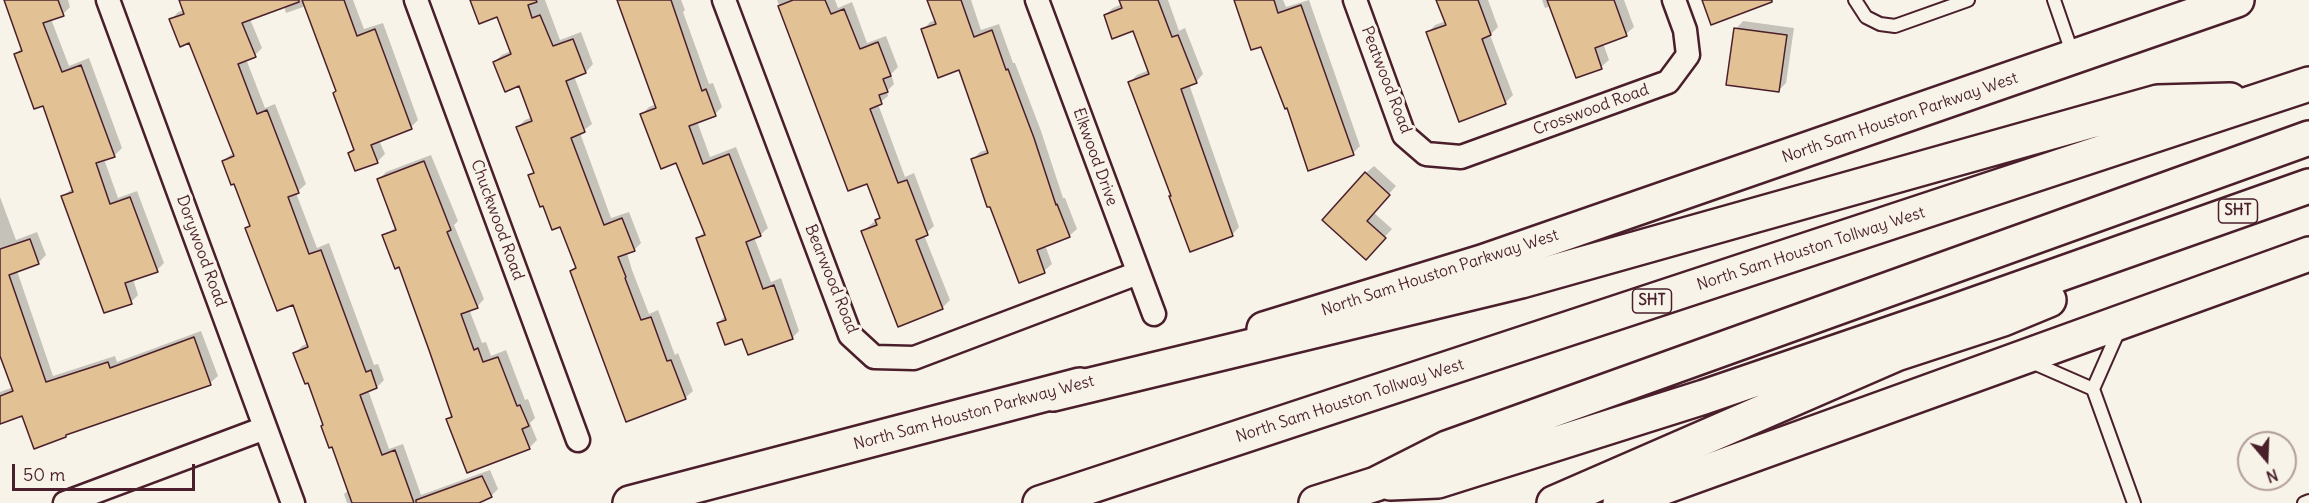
<!DOCTYPE html>
<style>
body{margin:0}
#map{position:relative;width:2309px;height:503px;overflow:hidden;background:#f7f3e8;font-family:Delius,sans-serif}
canvas{display:block}
.north{position:absolute;left:2237px;top:431px;width:60px;height:60px;box-sizing:border-box;background:#f7f3e8;border:2px solid #b29e9c;border-radius:50%;rotate:161deg;font-size:16px;font-weight:700;line-height:24px;text-align:center;color:#4a1f2b}
.north::after{content:'';display:block;margin:auto;width:21px;height:27px;background:#4a1f2b;clip-path:polygon(50% 0,100% 100%,50% 72%,0 100%)}
.scale{position:absolute;left:12px;top:464px;width:183px;height:27px;box-sizing:border-box;border:3px solid #4a1f2b;border-top:0;padding-left:8px;font-size:18px;line-height:21px;white-space:nowrap;color:#4a1f2b;-webkit-text-stroke:4px #f7f3e8;paint-order:stroke}
</style>
<div id="map">
<canvas width="2309" height="503"></canvas>
<div class="north">N</div>
<div class="scale">50 m</div>
</div>
<script>
const ctx = document.querySelector('canvas').getContext('2d');
ctx.lineJoin = 'round';
function fillPath(path, color) { ctx.fillStyle = color; ctx.fill(path, 'evenodd'); }
const shape = rows => new Path2D(rows.map(r => 'M' + r).join(''));
function trace(path, color, width, dash) { ctx.strokeStyle = color; ctx.lineWidth = width; ctx.lineCap = dash ? 'butt' : 'round'; ctx.setLineDash(dash || []); ctx.stroke(path); }
function write(font, color, halo, rows, align = 'center') {
  ctx.font = font + ' Delius,sans-serif'; ctx.lineWidth = 6; ctx.setLineDash([]); ctx.textBaseline = 'middle'; ctx.strokeStyle = halo; ctx.fillStyle = color; for (const [text, x, y, turn = 0] of rows) {
    ctx.save(); ctx.translate(x, y); ctx.rotate((+turn || 0) * Math.PI / 180); ctx.textAlign = isNaN(turn) ? turn : align; if (halo) ctx.strokeText(text, 0, 0); ctx.fillText(text, 0, 0); ctx.restore();
  }
}
const shadow = shape([
 [5,0,68,0,70,7,63,14,51,19,69,66,89,58,122,148,114,156,104,159,118,198,137,191,164,263,157,270,133,279,138,295,131,302,63,196,73,188,44,104,15,54,23,47],
 [180,0,353,0,364,29,383,23,418,120,411,127,379,140,385,154,377,162,350,153,355,148,337,90,306,6,286,13,284,6,250,19,262,48,255,55,246,59,265,108,275,104,306,184,296,193,317,248,329,243,374,365,378,364,384,380,377,387,368,390,389,449,403,444,421,495,490,470,498,489,491,496,476,503,347,503,344,494,349,490,309,381,295,353,302,346,308,343,294,303,247,228,251,224,235,182,223,161,234,152,190,41,171,20,178,12,184,10],
 [472,0,545,0,560,40,581,32,593,64,586,72,574,76,592,124,580,133,611,218,629,212,641,243,634,250,627,253,632,270,649,314,658,310,675,355,678,353,693,391,685,398,571,271,576,266,561,225,530,176,534,171,518,127,525,120,532,117,520,84,494,62,502,55,511,51,497,15],
 [618,0,681,0,685,10,683,12,709,84,713,83,722,107,715,114,697,121,710,157,736,147,768,228,760,235,754,237,771,282,781,278,799,331,792,338,743,337,718,323,726,315,698,238,705,231,677,161,642,114,649,107,656,104],
 [777,0,835,0,838,8,852,2,867,43,886,36,898,67,891,74,894,84,887,91,888,96,878,104,905,177,914,173,934,226,924,235,950,300,942,308,863,231,881,216,867,182,849,189],
 [929,0,971,0,981,30,999,24,1013,63,1015,63,1041,131,1063,198,1065,198,1077,229,1069,236,1045,245,1052,264,1044,271,973,159,980,152,989,149,960,68,923,30,930,22,936,20],
 [1121,0,1168,0,1179,31,1185,28,1203,74,1196,82,1189,84,1239,227,1232,235,1173,195,1130,82,1137,75,1149,70,1133,29,1105,15,1113,8,1122,4],
 [1235,0,1283,0,1286,7,1309,0,1360,146,1353,153,1287,106,1262,45],
 [1438,0,1488,0,1498,27,1490,35,1513,95,1505,103,1428,33,1435,25,1446,21],
 [1542,0,1624,0,1634,27,1626,34,1603,43,1609,60,1601,67,1551,6,1545,8],
 [1743,21,1794,28,1786,83,1779,90,1736,29],
 [431,155,458,221,454,225,484,299,477,307,469,309,482,343,486,342,491,356,506,350,525,400,528,399,535,418,530,423,537,440,529,448,447,420,453,414,400,265,384,236,396,227,379,179,386,172],
 [1374,166,1396,186,1373,212,1392,229,1366,257,1366,173],
 [0,197,16,240,37,232,46,255,39,262,17,271,53,376,115,356,117,362,201,331,218,376,210,383,68,433,65,436,22,415,0,418,0,392,14,387,0,351]
]);
const building = shape([
 [4,0,58,0,64,16,43,23,62,72,81,65,115,157,96,163,110,204,130,197,158,272,125,283,132,304,104,313,61,196,73,192,43,106,34,109,14,54,22,51,4,0],
 [179,0,299,0,299,2,242,23,256,57,238,64,257,114,267,110,299,193,288,197,309,254,321,250,366,372,371,370,377,388,360,395,382,455,395,450,414,503,352,503,332,447,329,448,321,426,323,425,308,383,305,384,293,353,308,347,293,305,277,311,245,228,250,226,234,184,231,185,222,161,234,156,189,43,180,47,169,19,184,14,179,0],
 [302,0,344,0,357,36,375,29,412,129,371,145,378,163,355,171,348,153,354,150,333,93,336,91,302,0],
 [470,0,536,0,537,2,528,5,532,18,540,15,553,46,573,39,586,73,566,81,585,132,571,138,604,225,622,218,635,251,618,257,626,277,625,278,641,320,651,317,667,361,671,360,686,399,626,422,570,271,576,268,560,227,552,230,543,206,540,207,528,175,534,173,516,127,532,121,519,86,505,92,493,62,511,54,497,17,479,24,470,0],
 [617,0,671,0,702,91,706,89,716,116,689,126,703,164,729,154,761,236,746,242,763,289,774,285,793,339,748,355,742,339,725,345,717,323,726,320,696,238,705,235,676,163,661,169,640,114,656,108,617,0],
 [793,0,825,0,831,14,844,9,860,49,878,42,891,76,883,79,888,92,879,95,882,104,870,109,898,183,907,180,928,235,916,240,943,309,898,327,861,231,877,225,875,220,880,218,867,184,848,191,778,6,793,0],
 [927,0,961,0,974,37,992,30,1006,70,1008,69,1034,138,1056,205,1057,204,1070,237,1037,250,1045,273,1019,283,990,207,987,207,971,159,988,153,959,70,938,78,921,29,936,24,927,0],
 [1119,0,1158,0,1172,37,1178,35,1197,83,1181,89,1233,236,1190,252,1169,196,1171,196,1128,82,1149,74,1133,31,1112,39,1104,15,1122,8,1119,0],
 [1234,0,1274,0,1278,13,1301,5,1354,155,1308,171,1287,108,1285,109,1261,47,1251,50,1234,0],
 [1436,0,1478,0,1491,35,1482,39,1506,104,1459,122,1426,32,1446,25,1436,0],
 [1547,0,1614,0,1627,36,1595,48,1602,69,1576,78,1547,0],
 [1702,0,1772,0,1772,2,1711,25,1702,0],
 [1734,28,1787,35,1779,92,1726,85,1734,28],
 [424,161,451,230,447,232,478,308,461,314,474,350,478,348,483,362,498,357,517,406,520,405,529,426,522,429,530,449,467,473,446,419,452,417,429,350,399,267,395,269,382,235,396,230,377,179,424,161],
 [1365,172,1390,195,1367,221,1386,238,1366,260,1322,220,1365,172],
 [30,239,39,264,9,275,46,382,108,362,110,368,194,337,211,385,66,435,66,437,34,449,22,416,0,424,0,396,13,391,0,356,0,249,30,239],
 [482,476,492,497,479,503,416,503,416,500,482,476]
]);
const service = shape([
 [1855,0,1866,17,1880,24,1895,26,1968,0],
 [2054,0,2073,55],
 [2029,361,2093,389,2119,330],
 [2093,389,2134,503],
 [2304,503,2309,501]
]);
const minor = shape([
 [108,0,293,503],
 [416,0,578,440],
 [724,0,850,335,874,357,914,358,1138,273],
 [1037,0,1154,314],
 [1355,0,1404,135,1426,154,1461,157,1668,82,1688,55,1685,30,1674,0],
 [65,503,265,428]
]);
const secondary = shape([
 [1264,329,1482,262,2237,0],
 [630,503,1080,385],
 [1620,503,2309,254]
]);
const motorway = shape([
 [1053,394,1521,281,2158,102,2230,100],
 [1390,483,1438,481,1704,397,1947,314,2309,186],
 [1040,503,2309,84],
 [1316,503,1376,484,1447,448,2309,138],
 [1554,503,1896,354,2003,319,2049,300]
]);
const shields = [
 [2238,211,39],
 [1652,301,39]
];
const shieldNames = [
 ["SHT",2238,211],
 ["SHT",1652,301]
];
const streetNames = [
 ["Peatwood Road",1386,80,69],
 ["Crosswood Road",1591,110,-20],
 ["North Sam Houston Parkway West",1900,118,-19],
 ["Elkwood Drive",1095,157,70],
 ["Chuckwood Road",497,220,70],
 ["North Sam Houston Tollway West",1811,249,-18],
 ["Dorywood Road",201,251,70],
 ["North Sam Houston Parkway West",1440,273,-18],
 ["Bearwood Road",831,279,68],
 ["North Sam Houston Tollway West",1350,401,-18],
 ["North Sam Houston Parkway West",974,413,-15]
];
fillPath(shadow, '#0003');
fillPath(building, '#e2c295');
trace(building, '#4a1f2b', 1.5);
trace(service, '#4a1f2b', 16);
trace(minor, '#4a1f2b', 27);
trace(secondary, '#4a1f2b', 38);
trace(motorway, '#4a1f2b', 38);
trace(service, '#f7f3e8', 12);
trace(minor, '#f7f3e8', 22);
trace(secondary, '#f7f3e8', 33);
trace(motorway, '#f7f3e8', 33);
for (const [x, y, w] of shields) { const box = new Path2D(); box.roundRect(x - w / 2, y - 12, w, 24, 4.5); ctx.fillStyle = '#f7f3e8'; ctx.fill(box); trace(box, '#4a1f2b', 1.5); }
write('bold 15px', '#4a1f2b', null, shieldNames);
write('16px', '#4a1f2b', '#f7f3e8', streetNames);
</script>
